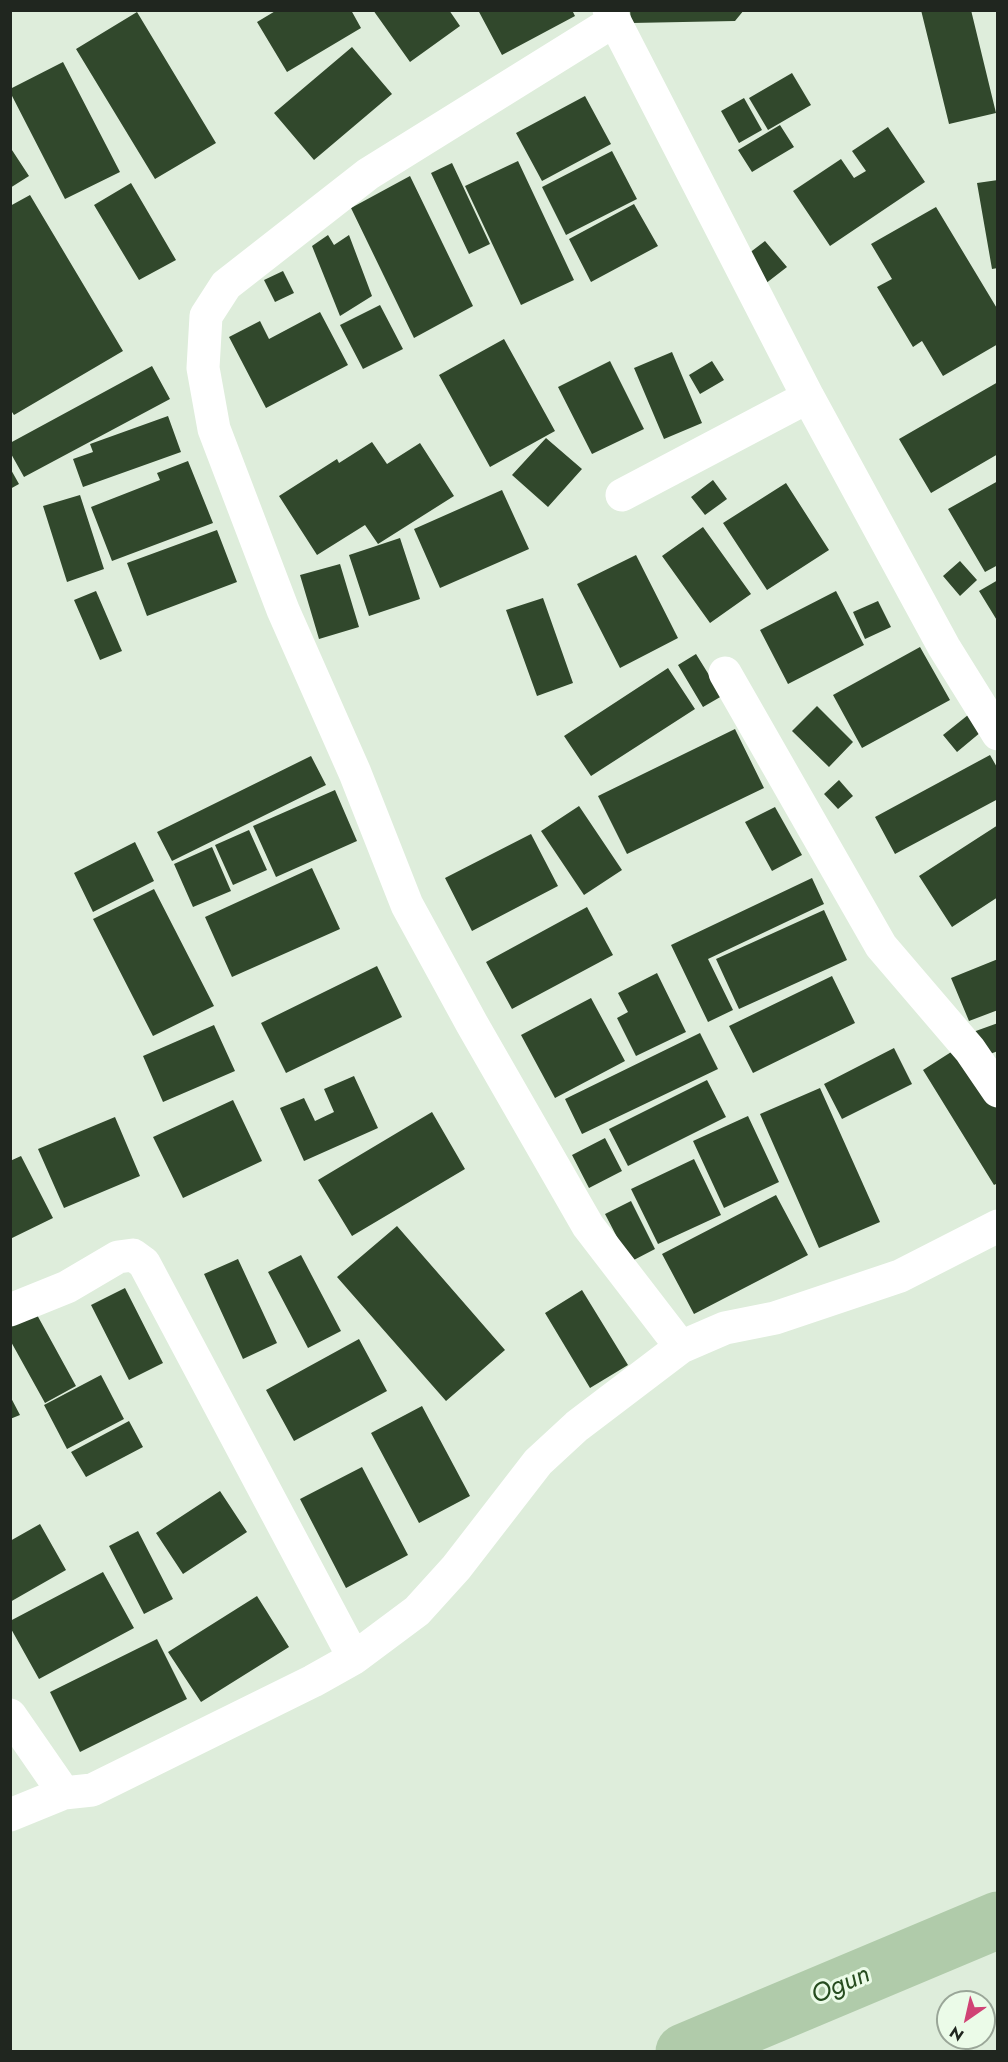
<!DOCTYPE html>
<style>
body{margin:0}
#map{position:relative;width:1008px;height:2062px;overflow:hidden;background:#deeddb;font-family:Jost,sans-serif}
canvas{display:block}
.frame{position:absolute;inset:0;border:12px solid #20261f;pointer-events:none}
.north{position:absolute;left:936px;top:1990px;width:60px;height:60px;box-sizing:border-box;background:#ebfbe8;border:2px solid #9aa698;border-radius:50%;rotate:214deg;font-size:16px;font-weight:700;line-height:24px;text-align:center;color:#20261f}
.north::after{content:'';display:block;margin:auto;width:21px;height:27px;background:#d04375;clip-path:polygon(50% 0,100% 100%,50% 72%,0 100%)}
</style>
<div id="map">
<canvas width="1008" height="2062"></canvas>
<div class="frame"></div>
<div class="north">N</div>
</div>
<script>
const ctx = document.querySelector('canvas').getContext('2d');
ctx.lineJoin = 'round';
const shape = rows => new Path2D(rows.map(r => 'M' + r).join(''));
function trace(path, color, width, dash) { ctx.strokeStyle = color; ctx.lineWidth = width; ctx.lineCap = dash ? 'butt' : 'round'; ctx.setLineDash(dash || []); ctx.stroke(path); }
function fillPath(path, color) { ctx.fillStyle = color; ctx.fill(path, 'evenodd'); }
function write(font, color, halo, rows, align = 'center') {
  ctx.font = font + ' Jost,sans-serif'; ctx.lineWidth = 6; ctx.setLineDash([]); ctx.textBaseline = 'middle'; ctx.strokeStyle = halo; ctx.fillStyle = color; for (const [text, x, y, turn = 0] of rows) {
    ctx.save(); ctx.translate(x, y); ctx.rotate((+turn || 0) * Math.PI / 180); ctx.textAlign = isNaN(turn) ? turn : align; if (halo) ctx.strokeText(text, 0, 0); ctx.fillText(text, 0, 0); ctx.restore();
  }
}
const river = shape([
 [684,2052,998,1920]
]);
const building = shape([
 [277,10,351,10,361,28,287,72,257,22],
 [373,10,449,10,460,26,410,62],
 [478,10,572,10,575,16,502,55],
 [630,10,744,10,735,21,631,23],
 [921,10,971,10,996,113,949,124],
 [137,12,216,143,155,179,76,49],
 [352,47,392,94,314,160,274,113],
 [63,62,120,172,65,199,10,92,10,89],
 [792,73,811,105,768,130,749,98],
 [585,96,611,144,542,181,516,133],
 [744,98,762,130,739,143,721,111],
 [780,125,794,147,752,172,738,150],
 [888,127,925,182,830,246,793,191,841,159,854,178,866,171,852,151],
 [10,147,29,176,10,188],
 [612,151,637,199,566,235,542,187],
 [518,161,574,280,521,305,465,186],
 [452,163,490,244,469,254,431,173],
 [410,176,473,306,414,338,351,208],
 [998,180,998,268,992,269,977,183],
 [131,183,176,260,139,280,94,205],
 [30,195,123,351,14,415,10,409,10,206],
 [634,204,658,246,591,282,569,239],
 [936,207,998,310,998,344,943,376,922,341,913,347,877,287,892,279,871,244],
 [328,235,334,245,349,235,372,296,340,316,312,246],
 [765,241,787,267,765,284,744,257],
 [283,271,294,293,275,302,264,280],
 [380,305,403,349,363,369,340,325],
 [320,312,348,365,266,408,229,337,260,321,269,339],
 [504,339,555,431,490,467,439,375],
 [672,352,702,423,664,439,634,368],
 [610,361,644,429,592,454,558,387],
 [712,361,724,380,700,394,689,375],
 [152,366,170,399,24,477,10,452,10,443],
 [998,382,998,454,931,493,899,439],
 [168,416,181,452,83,487,73,459,93,452,90,444],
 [546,438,582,469,548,507,512,475],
 [372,442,387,464,420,443,454,496,378,544,365,525,317,555,279,496,337,459,339,463],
 [188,461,213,523,112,561,91,507,160,480,157,473],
 [10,468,19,484,10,489],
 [713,480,727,499,705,515,691,497],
 [998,481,998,565,985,572,948,509],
 [786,483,829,550,767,590,723,523],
 [502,490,529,549,440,588,414,529],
 [80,495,104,569,67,582,43,506],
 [703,527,751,594,710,623,662,556],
 [217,530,237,582,147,616,127,563],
 [400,538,420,599,369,616,349,555],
 [636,555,678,638,620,668,577,584],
 [960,561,977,580,960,596,943,576],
 [340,564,359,627,319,639,300,575],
 [998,580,998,622,979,591],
 [96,591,122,651,100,660,74,600],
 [836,591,864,645,788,684,760,630],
 [543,598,573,683,537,696,506,610],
 [878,601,891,627,865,639,853,612],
 [920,647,950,700,862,748,833,695],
 [696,654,722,696,703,707,678,665],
 [668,668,695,709,591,776,564,736],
 [817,706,853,742,829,767,792,731],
 [968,715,981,732,957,752,943,735],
 [735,729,764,788,627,854,598,796],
 [990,755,998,769,998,799,895,854,875,817],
 [311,756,326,785,172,861,157,832],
 [839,780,853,796,838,809,824,794],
 [335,790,357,841,276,877,253,826],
 [579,806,622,870,584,895,541,831],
 [775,807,802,855,772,871,745,822],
 [998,825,998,897,952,927,919,876],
 [249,830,267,870,233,885,215,845],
 [531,834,558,886,472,931,445,878],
 [135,842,154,881,93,912,74,873],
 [212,847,231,891,193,907,174,864],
 [312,868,340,929,232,977,205,917],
 [812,878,824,904,708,959,733,1010,708,1022,671,945],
 [154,889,214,1006,153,1036,93,919],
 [587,907,613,955,512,1009,486,962],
 [824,910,847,960,739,1009,716,959],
 [998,959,998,1010,969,1021,951,978],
 [377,966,402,1017,286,1073,261,1023],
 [657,973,686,1032,636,1056,617,1018,628,1012,618,993],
 [832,976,855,1023,753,1073,729,1026],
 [591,998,625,1061,555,1098,521,1035],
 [998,1023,998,1051,982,1057,973,1032],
 [214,1025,235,1071,163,1102,143,1056],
 [700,1033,718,1069,582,1134,565,1099],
 [959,1047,998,1110,998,1183,994,1185,923,1070],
 [894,1048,912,1084,842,1119,824,1084],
 [354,1076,378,1128,304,1161,280,1108,304,1098,315,1121,334,1112,324,1089],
 [707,1080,726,1117,628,1166,609,1129],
 [820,1088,880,1222,819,1248,760,1114],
 [233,1100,262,1161,183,1198,153,1137],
 [432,1112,465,1169,352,1236,318,1180],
 [748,1116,779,1182,724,1208,693,1141],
 [115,1117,140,1176,64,1208,38,1149],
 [605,1138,622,1171,589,1188,572,1155],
 [21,1156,53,1218,10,1239,10,1161],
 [694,1159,721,1215,658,1244,631,1189],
 [776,1195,808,1255,694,1314,662,1254],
 [631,1201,655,1249,630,1262,605,1214],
 [397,1226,505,1350,446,1401,337,1277],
 [301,1255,341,1331,308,1348,268,1272],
 [238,1259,277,1343,243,1359,204,1274],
 [125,1288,163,1363,129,1380,91,1305],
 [582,1290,628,1365,590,1388,545,1313],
 [36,1313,76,1386,45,1403,10,1340,10,1327],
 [359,1339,387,1391,294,1441,266,1390],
 [101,1375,124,1419,67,1449,44,1405],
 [10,1396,20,1415,10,1419],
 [422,1406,470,1496,419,1523,371,1433],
 [129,1421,143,1447,86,1477,71,1452],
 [362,1467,408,1555,346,1588,300,1499],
 [220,1491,247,1532,183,1574,156,1533],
 [40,1524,66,1570,10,1602,10,1541],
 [138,1531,173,1599,144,1614,109,1546],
 [103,1572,134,1628,39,1679,10,1627,10,1621],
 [257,1596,289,1647,201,1702,168,1652],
 [157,1639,187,1699,80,1752,50,1692]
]);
const minor = shape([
 [609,10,808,397,944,647,998,734],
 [614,21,368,174,226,285,206,316,203,368,214,429,283,610,355,773,407,905,472,1024,588,1226,681,1347],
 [622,495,808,397],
 [725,673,881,946,970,1050,998,1091],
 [10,1310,67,1287,118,1257,133,1255,144,1263,354,1658],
 [10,1715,64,1793],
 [10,1815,64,1793,92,1790,313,1681,354,1658,417,1611,456,1568,538,1462,577,1426,681,1347,725,1328,775,1318,900,1276,998,1226]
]);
const waterNames = [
 ["Ogun",841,1986,-23]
];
trace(river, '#b0cbaa', 57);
fillPath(building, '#31482c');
trace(minor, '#fff', 33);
write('italic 26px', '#264c1f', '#ebfbe8', waterNames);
</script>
